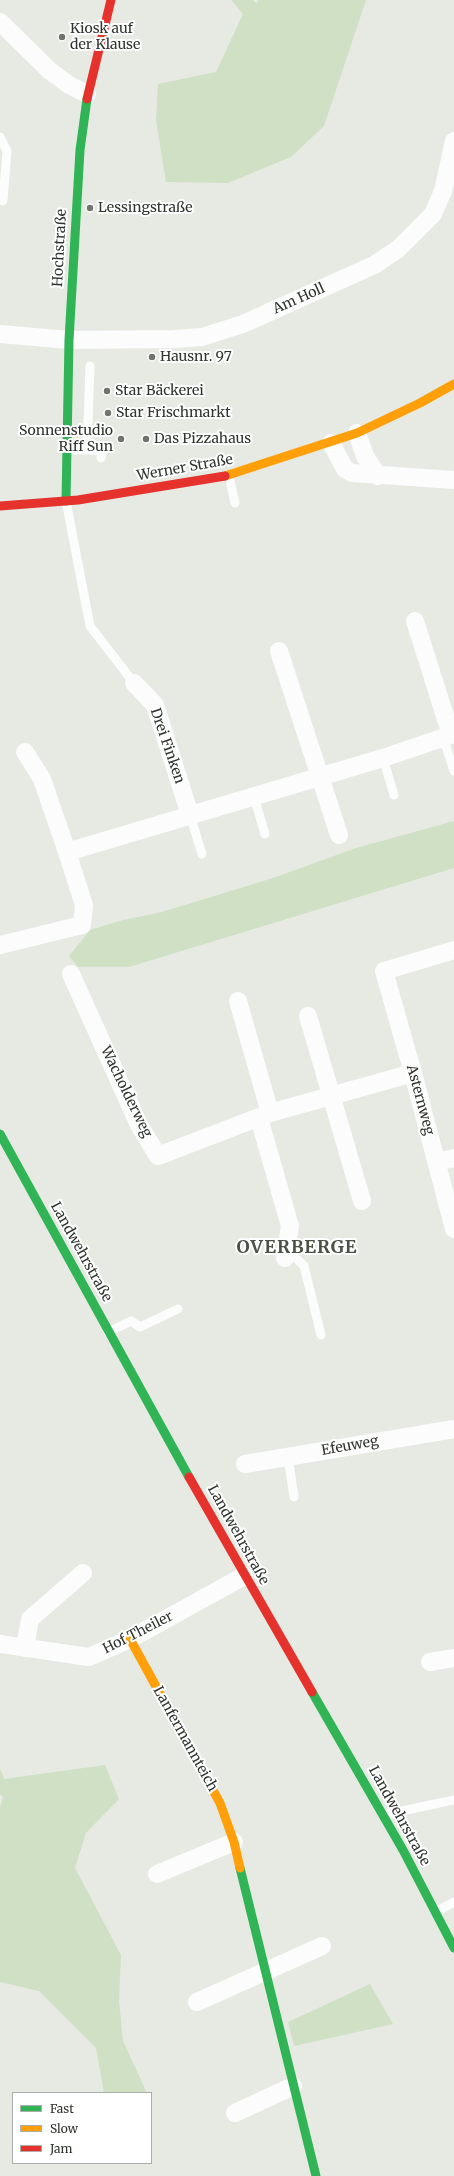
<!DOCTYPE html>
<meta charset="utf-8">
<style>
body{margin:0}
#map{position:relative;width:454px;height:2176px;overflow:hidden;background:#e6eae2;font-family:Merriweather,serif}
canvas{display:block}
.legend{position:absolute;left:12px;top:2092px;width:140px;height:72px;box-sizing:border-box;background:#fff;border:1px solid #acaeab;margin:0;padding:5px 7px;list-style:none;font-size:12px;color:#30342e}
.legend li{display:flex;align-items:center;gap:8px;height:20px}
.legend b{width:20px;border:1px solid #acaeab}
</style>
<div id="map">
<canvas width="454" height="2176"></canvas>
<ul class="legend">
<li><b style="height:5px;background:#30b455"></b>Fast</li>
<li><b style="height:5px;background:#ff9f0a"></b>Slow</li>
<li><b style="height:5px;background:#e5322d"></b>Jam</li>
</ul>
</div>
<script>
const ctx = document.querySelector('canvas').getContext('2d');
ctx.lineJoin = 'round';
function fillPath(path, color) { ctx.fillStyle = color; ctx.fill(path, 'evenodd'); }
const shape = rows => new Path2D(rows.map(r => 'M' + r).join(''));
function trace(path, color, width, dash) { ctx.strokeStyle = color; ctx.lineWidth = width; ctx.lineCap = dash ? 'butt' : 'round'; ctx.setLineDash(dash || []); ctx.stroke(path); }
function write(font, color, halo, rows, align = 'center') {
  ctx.font = font + ' Merriweather,serif'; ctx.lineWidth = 4; ctx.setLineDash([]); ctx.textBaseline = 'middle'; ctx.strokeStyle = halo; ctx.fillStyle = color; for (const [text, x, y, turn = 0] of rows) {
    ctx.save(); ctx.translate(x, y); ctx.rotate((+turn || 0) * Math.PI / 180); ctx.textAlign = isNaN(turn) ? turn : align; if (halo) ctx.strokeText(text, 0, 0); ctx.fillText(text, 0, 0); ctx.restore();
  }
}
const green = shape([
 [231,0,253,0,257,4,258,0,366,0,324,126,291,157,228,183,166,182,156,121,158,84,216,72,243,14],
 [454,821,454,868,129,967,78,967,69,956,90,930,123,920,162,912,273,878,356,848],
 [105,1765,119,1799,86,1833,75,1868,121,1955,119,2001,123,2041,147,2093,104,2093,96,2048,39,1991,0,1982,0,1808,3,1797,0,1794,0,1768,4,1779],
 [370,1984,393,2024,294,2046,288,2022]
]);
const lane = shape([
 [0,137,7,151,3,201],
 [67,450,87,450,90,366],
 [87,450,102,451,101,458],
 [229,476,235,503],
 [66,501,90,626,134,683],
 [443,737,454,771],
 [383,758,394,795],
 [254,797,265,834],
 [190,815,202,854],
 [287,1249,304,1266,321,1335],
 [108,1332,131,1321,140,1327,178,1309],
 [288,1457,294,1497],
 [383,1815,454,1800],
 [436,1912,454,1902]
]);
const street = shape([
 [0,22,50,71,69,85,87,94],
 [0,334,69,340,174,339,202,337,243,324,374,265,398,249,433,214,443,191,454,141],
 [357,433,365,456,378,476],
 [331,443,345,469,352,473,454,480],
 [415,621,451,735],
 [279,651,339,835],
 [134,683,155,705,190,815],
 [25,752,42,779,67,852],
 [0,945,82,925,84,905,67,852,383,758,454,734],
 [454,950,384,971,413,1073,454,1229],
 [71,974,139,1125,158,1156,270,1113,413,1073],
 [238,1001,270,1113],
 [308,1016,362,1201],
 [259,1118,290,1226,285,1258],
 [437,1162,454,1158],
 [245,1464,454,1429],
 [0,1644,89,1657,130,1639,244,1576],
 [25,1648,30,1619,83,1573],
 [430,1662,454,1658],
 [157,1874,234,1842],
 [197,2002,322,1946],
 [235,2113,293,2086]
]);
const fast = shape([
 [66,501,69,340,80,150,87,99],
 [0,1134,189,1477],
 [312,1692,403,1850,454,1948],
 [240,1868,316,2176]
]);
const slow = shape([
 [225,476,357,433,420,403,454,384],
 [130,1639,220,1803,234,1842,240,1868]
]);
const jam = shape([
 [87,99,111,0],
 [0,506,78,500,225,476],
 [189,1477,312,1692]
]);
const markers = [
 [62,37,4,"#70746d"],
 [90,208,4,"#70746d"],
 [152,357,4,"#70746d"],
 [107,391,4,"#70746d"],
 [108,413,4,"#70746d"],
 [121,439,4,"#70746d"],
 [146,439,4,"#70746d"]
];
const poiNames = [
 ["Kiosk auf",70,29],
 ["der Klause",70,45],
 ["Lessingstraße",98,208],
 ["Hausnr. 97",160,357],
 ["Star Bäckerei",115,391],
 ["Star Frischmarkt",116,413],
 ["Sonnenstudio",113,431,"right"],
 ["Riff Sun",113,447,"right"],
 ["Das Pizzahaus",154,439]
];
const streetNames = [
 ["Hochstraße",60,248,-87],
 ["Am Holl",299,299,-24],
 ["Werner Straße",185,468,-10],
 ["Drei Finken",167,746,71],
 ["Wacholderweg",126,1092,64],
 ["Asternweg",420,1100,75],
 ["Landwehrstraße",81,1252,61],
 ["Efeuweg",350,1446,-10],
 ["Landwehrstraße",238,1535,61],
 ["Hof Theiler",138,1633,-27],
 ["Lanfermannteich",185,1739,61],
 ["Landwehrstraße",399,1816,61]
];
const districtNames = [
 ["OVERBERGE",297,1248]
];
fillPath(green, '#d0e0c5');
trace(lane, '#fbfcfb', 9);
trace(street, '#fbfcfb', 18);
trace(fast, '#30b455', 9);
trace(slow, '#ff9f0a', 9);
trace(jam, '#e5322d', 9);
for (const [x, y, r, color] of markers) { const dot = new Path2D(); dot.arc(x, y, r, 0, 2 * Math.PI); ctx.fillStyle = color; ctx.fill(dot); trace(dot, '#fff', 1.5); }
write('14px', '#30342e', '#fff', poiNames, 'left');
write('14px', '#30342e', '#fff', streetNames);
ctx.letterSpacing = '1px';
write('bold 18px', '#4a5246', '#fff', districtNames);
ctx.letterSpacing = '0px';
</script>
